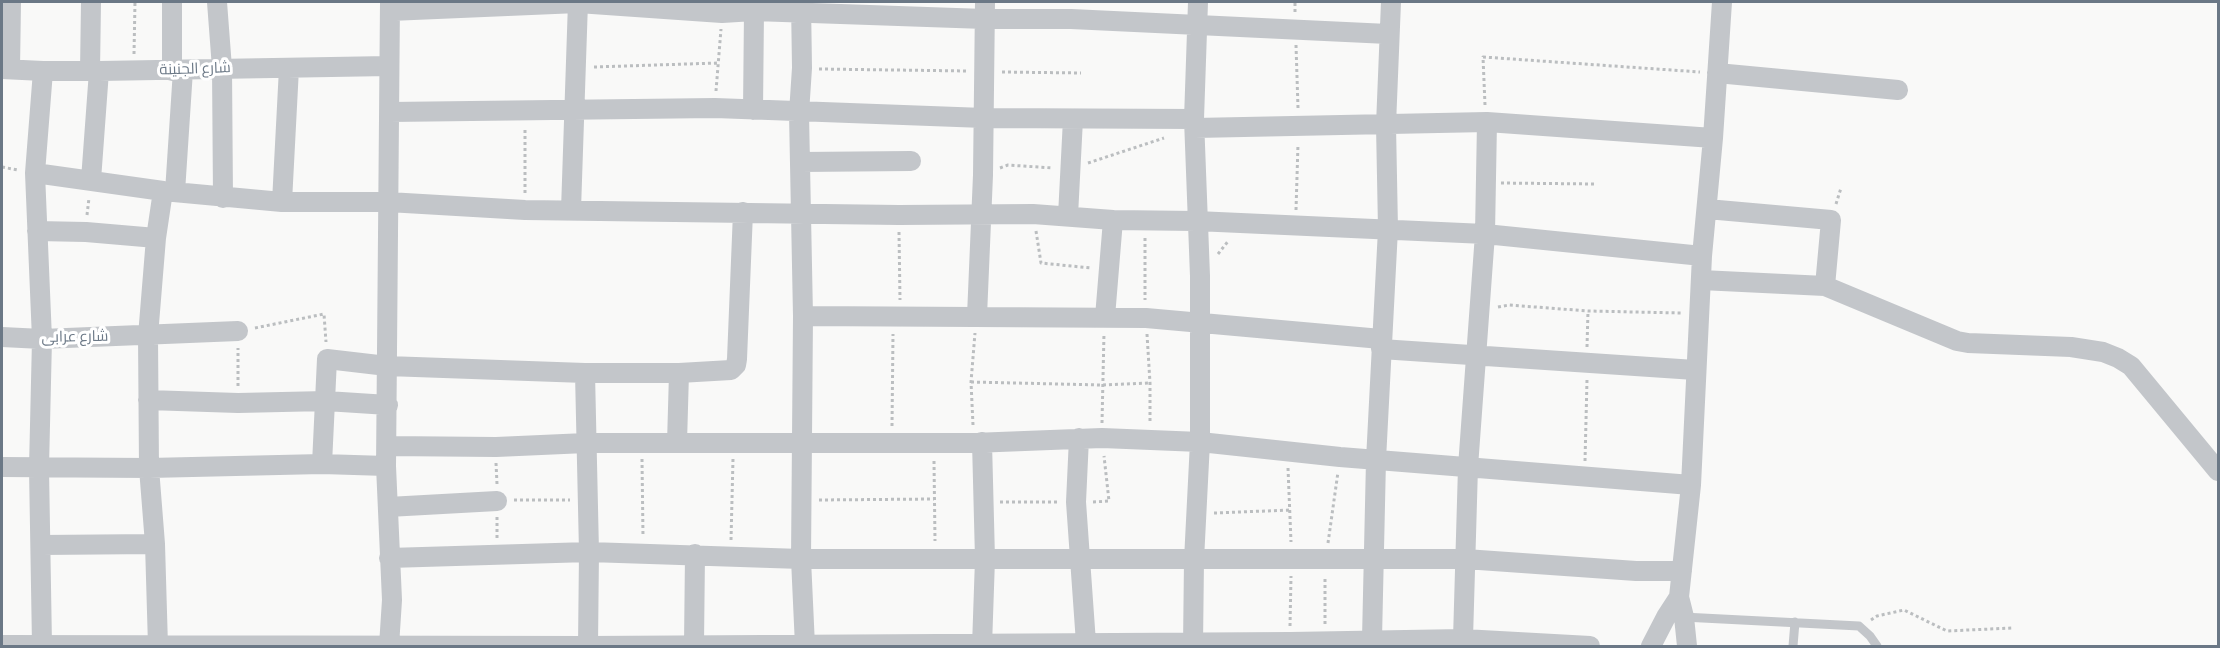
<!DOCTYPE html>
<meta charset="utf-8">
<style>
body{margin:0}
#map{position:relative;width:2220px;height:648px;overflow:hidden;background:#f9f9f8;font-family:"PT Sans Narrow",sans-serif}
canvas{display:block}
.frame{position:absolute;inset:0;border:3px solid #6b7886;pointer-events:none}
</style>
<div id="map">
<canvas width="2220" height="648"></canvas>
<div class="frame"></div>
</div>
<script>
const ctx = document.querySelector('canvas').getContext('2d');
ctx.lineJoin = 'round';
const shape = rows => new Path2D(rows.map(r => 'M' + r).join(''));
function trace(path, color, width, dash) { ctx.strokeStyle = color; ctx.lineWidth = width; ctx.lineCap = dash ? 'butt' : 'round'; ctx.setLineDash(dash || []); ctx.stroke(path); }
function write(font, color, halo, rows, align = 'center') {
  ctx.font = font + ' "PT Sans Narrow",Cairo,sans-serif'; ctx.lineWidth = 6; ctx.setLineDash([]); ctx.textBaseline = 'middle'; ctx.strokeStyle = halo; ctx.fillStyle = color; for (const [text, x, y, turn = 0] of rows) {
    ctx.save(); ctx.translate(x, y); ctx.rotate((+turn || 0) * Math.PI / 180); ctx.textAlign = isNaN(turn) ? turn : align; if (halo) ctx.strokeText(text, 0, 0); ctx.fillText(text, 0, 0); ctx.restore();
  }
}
const path = shape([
 [1295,12,1295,2],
 [1296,45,1298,108],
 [134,54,135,2],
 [594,67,718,63],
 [819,69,969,71],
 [1002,72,1081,73],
 [716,91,721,29],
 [1485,105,1483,57,1700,72],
 [1088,163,1164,138],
 [2,167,18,170],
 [1000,168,1008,165,1053,168],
 [1501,183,1594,184],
 [525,193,525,127],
 [1836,204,1841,188],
 [1296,210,1298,144],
 [87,215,89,198],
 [1036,231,1041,263,1091,268],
 [899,232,900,300],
 [1145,238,1145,300],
 [1218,254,1229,240],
 [1498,307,1509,305,1588,311,1683,313],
 [255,328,324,314,326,342],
 [1147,334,1150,383,1150,423],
 [1587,347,1588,311],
 [971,382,1102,385,1150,383],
 [238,386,238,348],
 [1102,423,1104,333],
 [973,425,971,382,975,333],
 [892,426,893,334],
 [642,459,643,536],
 [934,461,935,541],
 [1585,461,1587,380],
 [496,463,497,484],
 [1288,468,1291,542],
 [514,500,570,500],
 [819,500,934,499],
 [1000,502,1059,502],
 [1093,502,1109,501,1104,456],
 [1214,513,1291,510],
 [497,538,497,517],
 [731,540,733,459],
 [1328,543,1338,472],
 [1871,620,1877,616,1904,610,1947,631,2012,628],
 [1325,624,1325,577],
 [1290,626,1291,576]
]);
const service = shape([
 [1683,617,1859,626,1870,636,1877,646],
 [1793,646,1795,622]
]);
const minor = shape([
 [172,2,172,71],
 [217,2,222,68,223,198],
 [801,2,802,68,799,113,803,316,801,559,805,646],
 [390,11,578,3,722,13,754,11,985,19,1071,19,1388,34],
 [2,69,43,71,99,71,389,66],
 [10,69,11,2],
 [90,71,91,2],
 [1717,73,1898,90],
 [753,110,754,11],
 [390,112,715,108,984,118,1194,119],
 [1195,128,1487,122,1713,138],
 [801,162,911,161],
 [35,173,163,191,282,202,388,202,525,210,899,215,1033,214,1113,220,1196,221,1485,234,1702,256],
 [91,180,99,71],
 [175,192,183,70],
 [282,202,289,68],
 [1707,209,1831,220,1825,286],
 [571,210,578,2],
 [1068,216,1073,119],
 [37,231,86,232,156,238],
 [1701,280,1825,286,1957,341,1968,343,2071,347,2103,352,2118,358,2131,366,2218,471],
 [803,316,1146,318,1381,339],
 [977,316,983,175,985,2],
 [1105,317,1113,220],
 [2,337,42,339,238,331],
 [1381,349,1695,370],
 [585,373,589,552,588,646],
 [148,400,238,403,326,401,388,405],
 [1079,438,1076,502,1086,643],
 [677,443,679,373],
 [387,446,496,447,586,443,973,443,1102,438,1200,442,1340,457,1691,485],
 [322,464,327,359,387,366,585,373,679,373,731,370,736,365,737,359,743,212],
 [2,467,149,468,322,464,386,466],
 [388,507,497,501],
 [41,545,155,544],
 [389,558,589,552,801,559,1465,559,1636,571,1682,571],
 [1372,639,1376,460,1388,229,1386,125,1391,2],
 [1463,639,1468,467,1485,234,1487,122],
 [694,644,695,554],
 [2,645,588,646,1290,642,1463,639,1590,646],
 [42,645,39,468,42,339,35,173,43,71],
 [158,646,155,544,149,468,148,336,156,238,163,191],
 [389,646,392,600,386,466,390,2],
 [982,646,985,559,982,442],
 [1193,646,1194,560,1200,442,1200,276,1194,119,1198,2],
 [1651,646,1666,617,1679,597],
 [1687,646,1684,617,1679,597,1691,485,1702,256,1713,138,1722,2]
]);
const streetNames = [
 ["شارع الجنينة",195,69,-2],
 ["شارع عرابى",75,337,-1]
];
trace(path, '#bbbec0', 3, [3, 3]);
trace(service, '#c3c6ca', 9);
trace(minor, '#c3c6ca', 20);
write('15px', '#6b7886', '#fff', streetNames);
</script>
